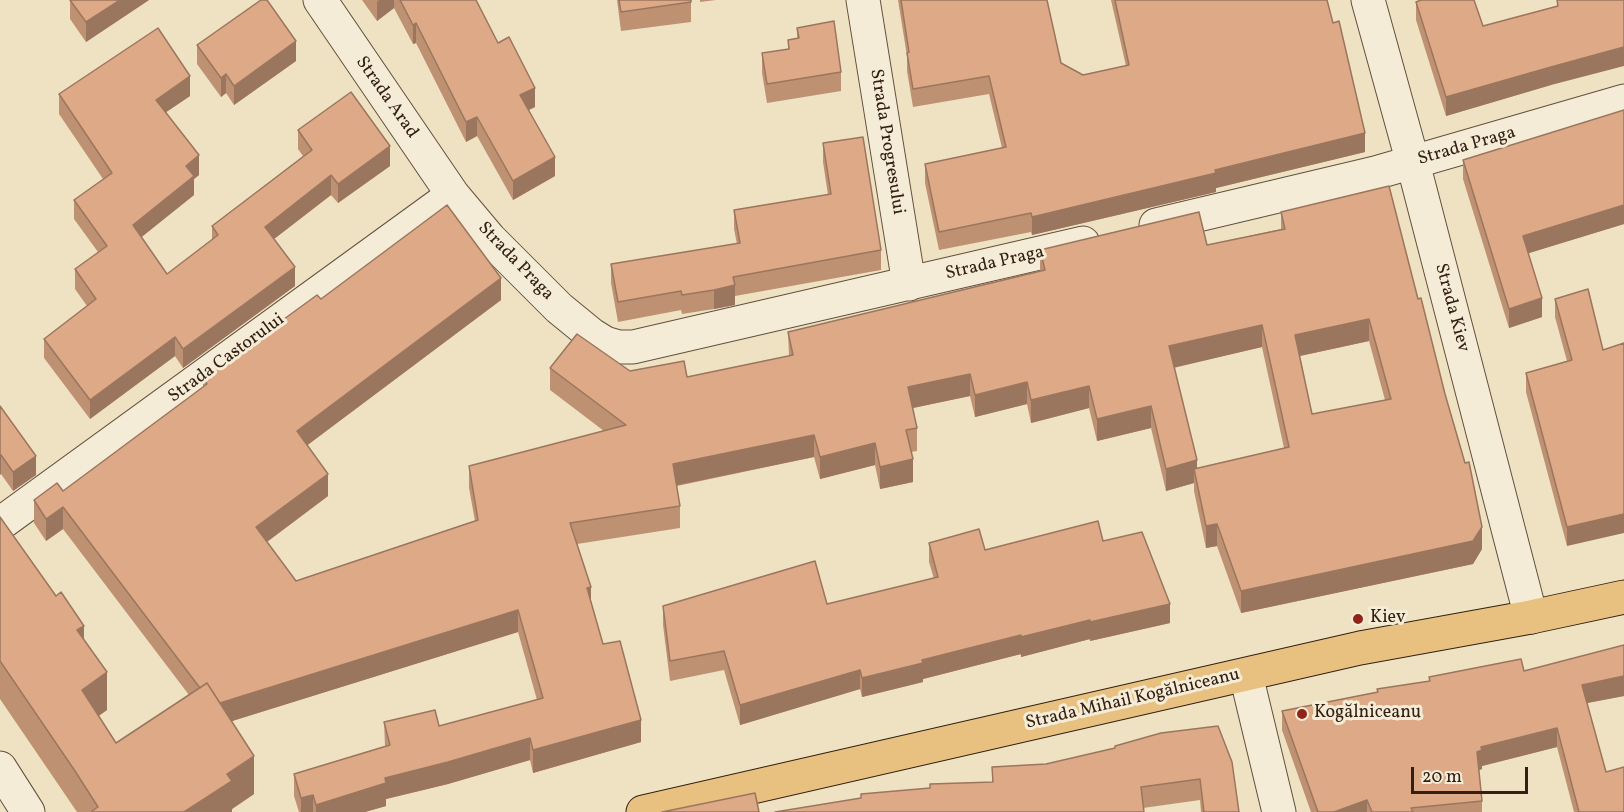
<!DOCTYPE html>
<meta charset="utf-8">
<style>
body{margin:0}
#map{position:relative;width:1624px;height:812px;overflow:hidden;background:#efe2c2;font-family:Vollkorn,serif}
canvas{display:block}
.scale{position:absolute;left:1411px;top:767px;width:117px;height:27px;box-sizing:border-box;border:3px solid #332012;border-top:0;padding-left:8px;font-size:18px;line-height:21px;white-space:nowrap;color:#332012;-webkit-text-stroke:4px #f5ecd7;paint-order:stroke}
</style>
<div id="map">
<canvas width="1624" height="812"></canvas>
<div class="scale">20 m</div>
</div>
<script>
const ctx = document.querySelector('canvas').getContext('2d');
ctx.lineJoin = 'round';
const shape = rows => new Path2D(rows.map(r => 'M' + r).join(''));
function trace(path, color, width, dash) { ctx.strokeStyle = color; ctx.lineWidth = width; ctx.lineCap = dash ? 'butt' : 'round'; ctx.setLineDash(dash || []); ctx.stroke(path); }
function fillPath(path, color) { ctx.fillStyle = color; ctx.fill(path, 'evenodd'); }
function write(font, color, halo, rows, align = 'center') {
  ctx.font = font + ' Vollkorn,serif'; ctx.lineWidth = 6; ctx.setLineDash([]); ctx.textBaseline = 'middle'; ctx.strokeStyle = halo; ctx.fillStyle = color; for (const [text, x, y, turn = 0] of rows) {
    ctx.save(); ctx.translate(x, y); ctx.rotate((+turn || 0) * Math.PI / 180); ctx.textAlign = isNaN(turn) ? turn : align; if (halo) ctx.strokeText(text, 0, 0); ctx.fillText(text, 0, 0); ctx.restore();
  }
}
const minor = shape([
 [320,0,453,195,490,239,559,308,592,335,605,343,619,347,633,347,1083,243],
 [863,0,909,284],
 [1368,0,1413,163,1531,617],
 [1156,225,1375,173,1624,101],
 [0,524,453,195],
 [1246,675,1279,812],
 [0,768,28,812]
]);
const major = shape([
 [643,812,1360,648,1531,617,1624,597]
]);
const wall = shape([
 [70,0,149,0,86,42,70,19],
 [362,0,476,0,498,43,535,107,529,110,555,176,513,200,477,136,466,142,416,43,413,44,394,8,377,21],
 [617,0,691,0,691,22,621,31],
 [700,0,716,0,700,2],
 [898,0,1047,0,1061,63,1083,75,1126,66,1111,0,1327,0,1365,152,1216,188,1216,192,1032,235,1031,232,939,250,925,183,925,164,1002,148,989,94,913,107,907,71,907,56],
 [1557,0,1624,0,1551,85,1446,116,1416,20,1416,2,1483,26,1557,6],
 [797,28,841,72,841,91,767,103,762,73,762,53,788,49,788,40,797,38],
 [197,45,296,61,234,105,226,93,221,97,197,64],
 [59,94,190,96,166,112,199,175,194,179,194,195,141,237,167,274,212,240,212,226,303,156,298,149,298,130,390,166,338,203,331,195,274,239,295,286,183,368,175,356,90,419,44,358,44,339,87,306,75,289,75,269,98,252,74,219,74,200,103,179,59,114],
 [1624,110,1624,224,1528,253,1542,317,1509,328,1463,179,1463,160],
 [823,143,881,250,881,270,735,296,735,305,714,309,682,314,681,310,618,322,611,283,611,264,737,244,734,229,734,210,828,195,823,162],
 [1389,186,1482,549,1473,564,1241,613,1217,546,1206,548,1194,491,1194,483,1166,491,1151,428,1097,441,1089,408,1031,423,1027,404,975,417,970,396,913,408,917,428,917,451,911,452,913,482,880,489,875,465,820,479,814,457,677,486,680,506,680,528,577,544,591,602,603,644,641,742,533,773,530,760,448,784,386,799,386,806,365,812,299,812,294,796,294,774,385,746,384,722,439,726,537,700,518,632,232,721,254,794,232,809,232,812,77,812,0,699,0,517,84,639,107,710,98,716,116,743,189,695,63,529,46,541,34,523,34,500,63,491,203,387,203,378,321,299,501,300,307,445,328,496,267,542,296,581,475,521,469,488,469,466,604,431,550,390,550,368,630,371,687,377,789,356,788,332,1040,271,1040,250,1207,245,1281,229,1281,212],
 [1369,341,1385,400,1312,414,1300,356],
 [1262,347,1284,448,1197,468,1174,367],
 [1555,299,1603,350,1567,546,1526,392,1526,373,1567,361,1555,317],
 [0,406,36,475,13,491,1,474],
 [1103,541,1170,623,1090,641,1090,639,1021,657,1021,654,923,679,923,682,862,697,860,689,740,725,724,670,670,681,663,625,663,606,827,604,934,579,929,562,929,543,985,550],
 [1624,645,1624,696,1587,703,1606,772,1624,812,1574,812,1557,747,1482,766,1482,769,1479,770,1482,801,1482,812,1311,812,1282,730,1282,711,1377,692,1377,689,1429,681,1429,677,1524,671],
 [1161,733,1239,812,1201,812,1200,800,1143,808,992,782,992,767,1046,764,1115,748]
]);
const shadedWall = shape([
 [120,0,149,0,86,42,86,22],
 [379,0,394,0,394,8,377,21,377,2],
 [416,23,416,43,413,44,413,25],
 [296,41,296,61,234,105,234,86],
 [1624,47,1624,66,1551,85,1446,116,1446,97,1551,67],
 [226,74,226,93,221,97,221,78],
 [190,76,190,96,156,119,156,100],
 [535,88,535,107,520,114,520,95],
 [477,117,477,136,466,142,466,122],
 [1365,133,1365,152,1216,188,1216,192,1032,235,1032,217,1215,170],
 [390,146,390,166,338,203,338,184],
 [199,155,199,175,194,179,194,195,133,244,133,225,186,166],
 [555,157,555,176,513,200,513,181],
 [331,175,331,195,265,246,265,227],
 [1624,205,1624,224,1523,255,1523,236],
 [295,267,295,286,183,368,183,349],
 [501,278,501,300,297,453,297,431],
 [735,285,735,305,714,309,714,290],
 [1542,298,1542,317,1509,328,1509,309],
 [1369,319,1369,341,1295,357,1295,335],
 [1262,325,1262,347,1169,369,1169,346],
 [175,337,175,356,90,419,90,400],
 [970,374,970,396,908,409,908,387],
 [1027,382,1027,404,975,417,975,395],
 [1089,386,1089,408,1031,423,1031,400],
 [1151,406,1151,428,1097,441,1097,419],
 [814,435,814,457,673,486,673,464],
 [875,443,875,465,820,479,820,457],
 [1,455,1,474,0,475,0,456],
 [36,456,36,475,13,491,13,472],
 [913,459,913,482,880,489,880,467],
 [1197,460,1197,479,1194,469,1194,483,1166,491,1166,469],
 [328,474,328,496,256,550,256,527],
 [63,507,63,529,46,541,46,519],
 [1624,514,1624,533,1567,546,1567,527],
 [1217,524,1217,546,1206,548,1206,526],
 [1482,527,1482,549,1473,564,1241,613,1241,591],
 [591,587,591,609,587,588],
 [1170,604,1170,623,1090,641,1090,622],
 [518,610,518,632,213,727,213,705],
 [1090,620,1090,639,1021,657,1021,637],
 [84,626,84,664,77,630],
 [1021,635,1021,654,923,679,923,682,862,697,862,678,922,660],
 [860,670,860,689,740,725,740,705],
 [107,672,107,710,82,728,82,690],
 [1624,676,1624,696,1582,704,1582,685],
 [641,720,641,742,533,773,533,750],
 [1557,728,1557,747,1482,766,1482,769,1477,771,1477,752,1481,747],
 [530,738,530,760,448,784,386,799,386,806,365,812,316,812,316,805,385,778],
 [254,756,254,794,232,809,232,812,184,812,227,774],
 [313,795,313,812,301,812,301,798],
 [1367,800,1367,812,1334,812]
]);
const building = shape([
 [70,0,120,0,86,22,70,0],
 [261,0,267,0,296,41,234,86,226,74,221,78,197,45,261,0],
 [400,0,476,0,498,43,509,37,535,88,520,95,555,157,513,181,477,117,466,122,416,23,413,25,400,0],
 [619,0,691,0,691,2,621,12,619,0],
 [901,0,1047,0,1061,63,1083,75,1129,65,1115,0,1327,0,1333,23,1339,21,1365,133,1215,170,1216,173,1032,217,1031,213,939,232,925,164,1006,147,989,76,913,89,907,53,909,52,901,0],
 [1421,0,1474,0,1483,26,1558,6,1557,0,1624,0,1624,47,1551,67,1446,97,1416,2,1421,0],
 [834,21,841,72,767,84,762,53,789,49,788,40,799,38,797,28,834,21],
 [158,28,190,76,156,100,199,155,186,166,194,176,133,225,167,274,218,235,212,226,312,150,298,130,351,92,390,146,338,184,331,175,265,227,295,267,183,349,175,337,90,400,44,339,96,299,75,269,107,246,74,200,112,173,59,94,158,28],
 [1624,110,1624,205,1523,236,1542,298,1509,309,1463,160,1624,110],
 [863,137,881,250,733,277,735,285,714,290,682,295,681,291,618,302,611,264,740,243,734,210,831,194,823,143,863,137],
 [1389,186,1418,299,1421,298,1445,394,1465,463,1469,462,1482,527,1473,541,1241,591,1217,524,1206,526,1194,469,1289,447,1262,325,1169,346,1197,460,1166,469,1151,406,1097,419,1089,386,1031,400,1027,382,975,395,970,374,908,387,917,428,906,430,913,459,880,467,875,443,820,457,814,435,673,464,680,506,570,523,591,587,587,588,603,644,620,641,641,720,533,750,530,738,448,762,385,778,386,783,316,805,313,795,301,798,294,774,390,745,384,722,435,710,439,726,543,698,518,610,220,703,207,683,200,688,63,507,46,519,34,500,57,483,63,491,207,384,203,378,317,295,321,299,447,205,501,278,297,431,328,474,256,527,296,581,478,520,469,466,626,425,550,368,577,334,630,371,684,361,687,377,793,355,788,332,1045,270,1040,250,1199,212,1207,245,1285,229,1281,212,1389,186],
 [1369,319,1391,399,1312,414,1295,335,1369,319],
 [1588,289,1603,350,1624,343,1624,514,1567,527,1526,373,1572,360,1555,299,1588,289],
 [0,406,36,456,13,472,1,455,0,456,0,406],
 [0,517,56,596,61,592,84,626,77,630,107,672,82,690,116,743,207,683,254,756,227,774,232,781,184,812,92,812,92,811,98,807,75,771,0,661,0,517],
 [1098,521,1103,541,1142,532,1170,604,1090,622,1090,620,1021,637,1021,635,922,660,923,663,862,678,860,670,740,705,724,651,670,661,663,606,815,561,827,604,938,577,929,543,979,529,985,550,1098,521],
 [1624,645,1624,676,1582,685,1606,772,1624,767,1624,812,1579,812,1557,728,1481,747,1482,750,1477,752,1482,801,1411,808,1413,812,1372,812,1367,800,1334,812,1318,812,1282,711,1378,692,1377,689,1430,681,1429,677,1521,659,1524,671,1624,645],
 [1218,726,1232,762,1239,812,1204,812,1200,779,1141,787,1144,812,775,812,861,798,861,794,930,788,930,784,993,782,992,767,1046,764,1115,748,1115,746,1161,733,1218,726],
 [755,793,759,812,662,812,755,793]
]);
const markers = [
 [1358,619,6,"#8f2418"],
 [1302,714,6,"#8f2418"]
];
const streetNames = [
 ["Strada Arad",386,98,55],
 ["Strada Progresului",886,142,81],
 ["Strada Praga",1467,147,-16],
 ["Strada Praga",515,262,46],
 ["Strada Praga",995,264,-13],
 ["Strada Kiev",1451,308,75],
 ["Strada Castorului",227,359,-36],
 ["Strada Mihail Kogălniceanu",1133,700,-13]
];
const poiNames = [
 ["Kiev",1370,619],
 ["Kogălniceanu",1314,714]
];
trace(minor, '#62503e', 35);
trace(major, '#332012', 35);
trace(minor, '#f5ecd7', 33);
trace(major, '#e8c181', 33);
fillPath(wall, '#bf9173');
fillPath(shadedWall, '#9b765e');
fillPath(building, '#dea986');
trace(building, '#9b765e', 1.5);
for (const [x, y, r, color] of markers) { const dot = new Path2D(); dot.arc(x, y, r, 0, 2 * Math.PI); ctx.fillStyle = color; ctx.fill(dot); trace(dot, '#f5ecd7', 2); }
write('18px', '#332012', '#f5ecd7', streetNames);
write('18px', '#332012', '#f5ecd7', poiNames, 'left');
</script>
